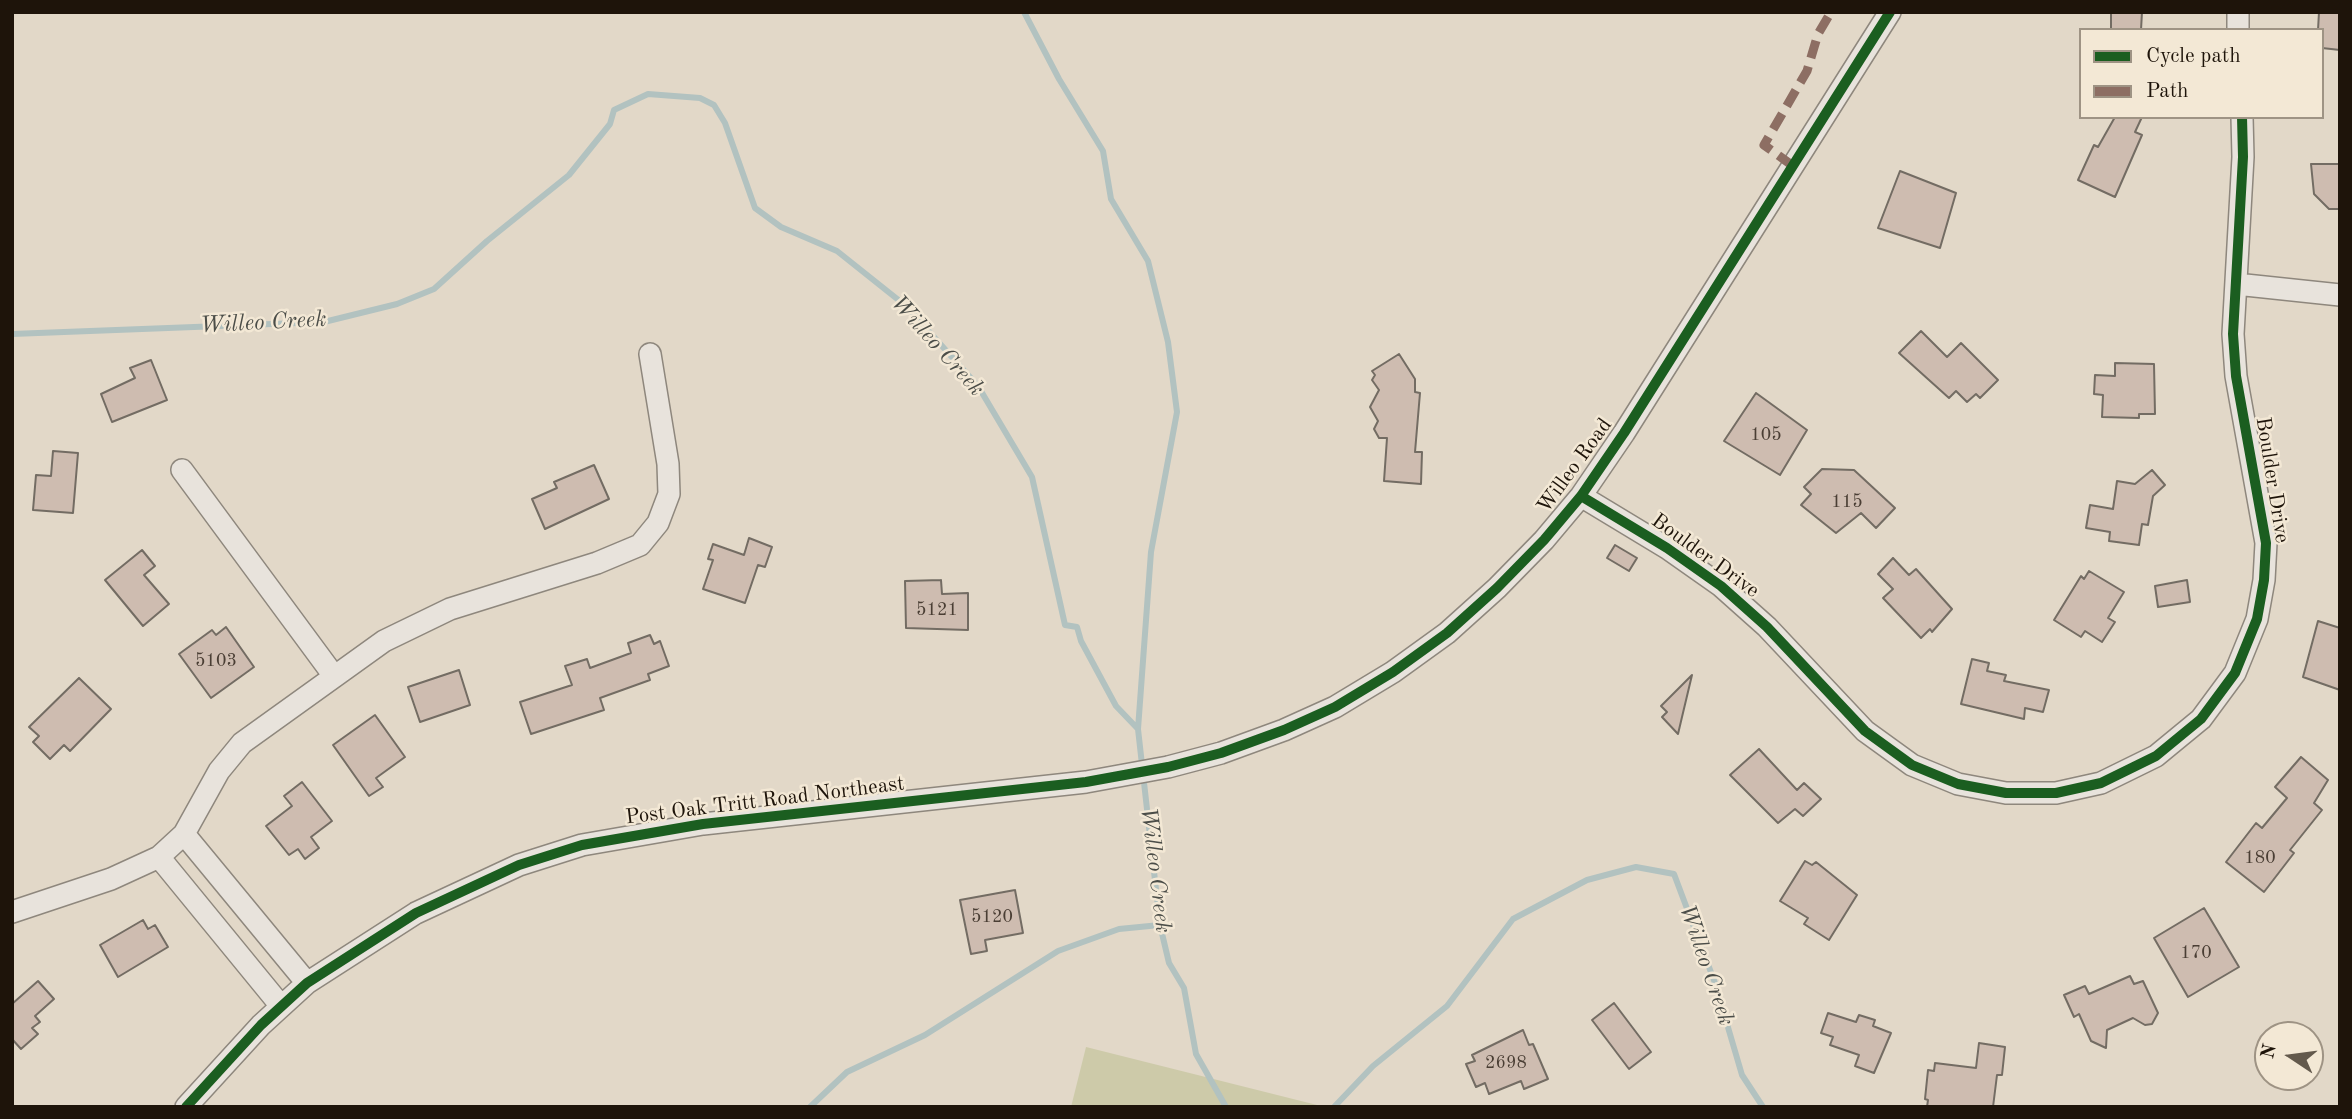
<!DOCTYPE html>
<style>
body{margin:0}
#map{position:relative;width:2352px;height:1119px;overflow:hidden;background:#e2d8c8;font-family:"Old Standard TT",serif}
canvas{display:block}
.frame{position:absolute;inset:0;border:14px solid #1e140a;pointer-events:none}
.legend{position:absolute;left:2079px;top:28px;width:245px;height:91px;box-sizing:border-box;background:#f3e8d5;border:2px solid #9e9384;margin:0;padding:9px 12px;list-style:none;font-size:21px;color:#1e140a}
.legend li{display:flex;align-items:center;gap:14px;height:35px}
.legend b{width:35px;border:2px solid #9e9384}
.north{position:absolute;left:2254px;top:1021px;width:70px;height:70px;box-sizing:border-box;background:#f3e8d5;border:2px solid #9e9384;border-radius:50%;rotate:283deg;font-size:19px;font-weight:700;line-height:28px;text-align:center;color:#1e140a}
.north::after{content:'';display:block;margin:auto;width:24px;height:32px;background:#63594c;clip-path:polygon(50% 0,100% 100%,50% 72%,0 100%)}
</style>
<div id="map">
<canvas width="2352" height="1119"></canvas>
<div class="frame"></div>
<ul class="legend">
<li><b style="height:9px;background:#1b5e20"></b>Cycle path</li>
<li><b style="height:9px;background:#8d6e63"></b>Path</li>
</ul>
<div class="north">N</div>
</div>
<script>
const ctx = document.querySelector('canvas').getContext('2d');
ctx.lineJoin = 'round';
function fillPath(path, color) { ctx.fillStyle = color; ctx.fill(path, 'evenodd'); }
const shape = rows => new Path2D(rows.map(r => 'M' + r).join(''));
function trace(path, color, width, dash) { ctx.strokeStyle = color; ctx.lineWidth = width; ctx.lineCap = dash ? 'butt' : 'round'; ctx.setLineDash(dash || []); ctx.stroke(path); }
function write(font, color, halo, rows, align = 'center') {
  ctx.font = font + ' "Old Standard TT",serif'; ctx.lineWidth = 5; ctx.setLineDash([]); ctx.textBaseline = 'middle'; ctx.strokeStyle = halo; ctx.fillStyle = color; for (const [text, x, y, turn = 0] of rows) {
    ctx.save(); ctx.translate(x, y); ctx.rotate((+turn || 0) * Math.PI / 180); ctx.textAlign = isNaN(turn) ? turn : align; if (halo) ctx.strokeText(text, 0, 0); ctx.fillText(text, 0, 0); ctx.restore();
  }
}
const green = shape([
 [1086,1047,1325,1107,1071,1107]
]);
const stream = shape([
 [1024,12,1059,79,1103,151,1111,199,1148,261,1168,342,1177,412,1151,552,1138,729],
 [12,334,324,322,397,304,434,289,487,241,569,175,610,124,614,110,648,94,700,98,714,105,725,123,755,208,781,227,837,251,906,306,978,386,1032,477,1065,625,1077,627,1081,641,1116,706,1138,729,1160,925,1169,963,1184,988,1196,1054,1226,1107],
 [810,1107,847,1072,925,1035,1058,951,1119,929,1160,925],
 [1334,1107,1373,1066,1447,1006,1513,919,1587,880,1636,867,1674,874,1715,983,1742,1075,1763,1107]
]);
const building = shape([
 [2111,12,2142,12,2141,30,2111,30,2111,12],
 [2319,12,2340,12,2340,50,2322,48,2322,30,2318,30,2319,12],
 [2115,117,2142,117,2135,132,2142,135,2115,197,2078,180,2094,145,2098,147,2115,117],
 [2311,164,2340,164,2340,209,2329,209,2314,194,2311,164],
 [1900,171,1956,193,1940,248,1878,228,1900,171],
 [1921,331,1947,357,1961,343,1998,380,1980,398,1976,394,1967,402,1956,391,1949,398,1899,353,1921,331],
 [1399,354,1415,379,1415,392,1420,393,1415,452,1422,452,1421,484,1384,481,1387,438,1379,438,1374,429,1378,421,1370,407,1379,390,1372,380,1375,375,1372,371,1399,354],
 [151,360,167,400,112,422,101,394,135,378,130,368,151,360],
 [2115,363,2154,364,2155,414,2139,414,2139,418,2102,417,2103,395,2094,394,2095,375,2115,376,2115,363],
 [1756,393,1807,430,1780,475,1724,441,1756,393],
 [53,451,78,453,73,513,33,510,36,475,51,476,53,451],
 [594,465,609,499,545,529,532,499,557,488,554,482,594,465],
 [1822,469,1854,470,1895,508,1876,528,1861,513,1836,533,1801,505,1811,494,1804,487,1822,469],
 [2152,470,2165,485,2153,496,2148,525,2142,524,2139,545,2109,541,2110,532,2086,528,2090,505,2113,509,2117,481,2135,484,2152,470],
 [749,538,772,547,765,567,758,565,745,603,703,589,713,560,708,559,713,544,744,555,749,538],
 [1615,545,1637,558,1629,571,1607,558,1615,545],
 [142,550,155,566,144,575,169,604,143,626,105,580,142,550],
 [1893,558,1909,575,1916,569,1952,609,1932,632,1930,629,1921,638,1883,598,1893,589,1878,574,1893,558],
 [2089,571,2124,592,2108,618,2115,622,2102,642,2085,631,2081,637,2054,620,2081,576,2084,579,2089,571],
 [941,580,942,594,968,593,968,630,906,628,905,581,941,580],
 [2187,580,2190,602,2158,607,2155,586,2187,580],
 [2318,621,2340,628,2340,690,2303,677,2318,621],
 [226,627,254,667,211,698,179,654,212,630,216,635,226,627],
 [650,635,654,644,660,641,669,666,648,674,650,680,600,698,604,710,531,734,520,702,572,685,565,666,587,659,590,668,631,653,628,643,650,635],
 [1972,659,1989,663,1987,671,2006,675,2004,681,2049,690,2043,712,2025,708,2024,719,1961,704,1972,659],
 [459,670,470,705,420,722,408,687,459,670],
 [1692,675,1682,717,1678,734,1662,717,1667,712,1661,706,1692,675],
 [79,678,111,709,70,751,64,745,50,759,33,742,39,736,29,727,79,678],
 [375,715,405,757,376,778,383,787,369,796,333,745,375,715],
 [1759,749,1797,790,1804,783,1821,799,1803,816,1795,809,1778,823,1730,775,1759,749],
 [2301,757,2328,780,2314,803,2322,810,2290,850,2294,853,2264,892,2226,862,2256,823,2262,828,2287,798,2275,787,2301,757],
 [302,782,332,821,311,837,319,848,305,859,298,849,289,855,266,826,292,806,284,796,302,782],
 [1805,861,1812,865,1816,862,1857,895,1829,940,1804,924,1808,918,1780,901,1805,861],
 [1015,890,1023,933,985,940,987,951,971,954,960,900,1015,890],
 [2204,908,2239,967,2188,997,2154,938,2204,908],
 [143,920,148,929,155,925,168,947,118,977,100,945,143,920],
 [2130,976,2134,984,2143,981,2158,1013,2152,1024,2145,1025,2133,1018,2107,1030,2106,1048,2091,1041,2079,1014,2074,1017,2064,995,2085,986,2089,994,2130,976],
 [38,981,54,999,35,1016,40,1022,32,1028,38,1034,21,1049,12,1039,12,1004,38,981],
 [1614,1003,1651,1052,1629,1069,1592,1020,1614,1003],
 [1828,1013,1856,1022,1859,1015,1875,1020,1873,1026,1891,1033,1874,1073,1855,1066,1859,1055,1830,1045,1833,1037,1821,1033,1828,1013],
 [1523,1030,1529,1045,1533,1044,1548,1079,1524,1089,1521,1081,1489,1094,1485,1083,1476,1087,1466,1064,1475,1061,1472,1055,1523,1030],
 [1979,1043,2005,1047,2002,1075,1997,1075,1993,1107,1927,1107,1928,1100,1925,1099,1928,1070,1934,1071,1935,1063,1976,1068,1979,1043]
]);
const minor = shape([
 [2238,12,2238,30],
 [2236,284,2340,295],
 [182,470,334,676],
 [1581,496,1667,548,1721,586,1767,627,1865,731,1912,765,1958,784,2006,793,2056,793,2101,783,2156,756,2201,719,2235,673,2257,619,2264,580,2266,543,2236,376,2233,334,2243,157,2242,117],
 [184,834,307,983],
 [159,857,281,1006],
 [12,912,111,879,159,857,184,834,219,771,242,743,384,641,450,609,597,563,640,545,658,523,669,494,668,464,650,354],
 [186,1107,261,1025,307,983,416,913,519,865,582,845,703,824,1086,782,1168,767,1221,753,1284,730,1335,707,1393,672,1447,633,1497,588,1544,540,1581,496,1624,433,1890,12]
]);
const quiet = shape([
 [1793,166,1764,145,1807,71,1818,34,1831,12]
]);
const cycleway = shape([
 [1581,496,1667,548,1721,586,1767,627,1865,731,1912,765,1958,784,2006,793,2056,793,2101,783,2156,756,2201,719,2235,673,2257,619,2264,580,2266,543,2236,376,2233,334,2243,157,2242,117],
 [186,1107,261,1025,307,983,416,913,519,865,582,845,703,824,1086,782,1168,767,1221,753,1284,730,1335,707,1393,672,1447,633,1497,588,1544,540,1581,496,1624,433,1890,12]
]);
const numberNames = [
 ["105",1766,435],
 ["115",1847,502],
 ["5121",937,610],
 ["5103",216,661],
 ["180",2260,858],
 ["5120",992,917],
 ["170",2196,953],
 ["2698",1506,1063]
];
const streetNames = [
 ["Willeo Road",1575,466,-54],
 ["Boulder Drive",2272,480,81],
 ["Boulder Drive",1705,556,36],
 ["Post Oak Tritt Road Northeast",765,801,-7]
];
const waterNames = [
 ["Willeo Creek",263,323,-3],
 ["Willeo Creek",937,346,48],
 ["Willeo Creek",1155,870,83],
 ["Willeo Creek",1706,965,71]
];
fillPath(green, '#cdcaa9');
trace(stream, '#b2c2c0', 6);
fillPath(building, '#cebcb0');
trace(building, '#736c63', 2);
trace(minor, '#8e877d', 24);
trace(minor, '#e8e3dc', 21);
trace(quiet, '#8d6e63', 9, [18, 9]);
trace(cycleway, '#1b5e20', 10);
write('18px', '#4a3e34', null, numberNames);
write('21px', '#1e140a', '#f3e8d5', streetNames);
write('italic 23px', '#4b4d48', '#f3e8d5', waterNames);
</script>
